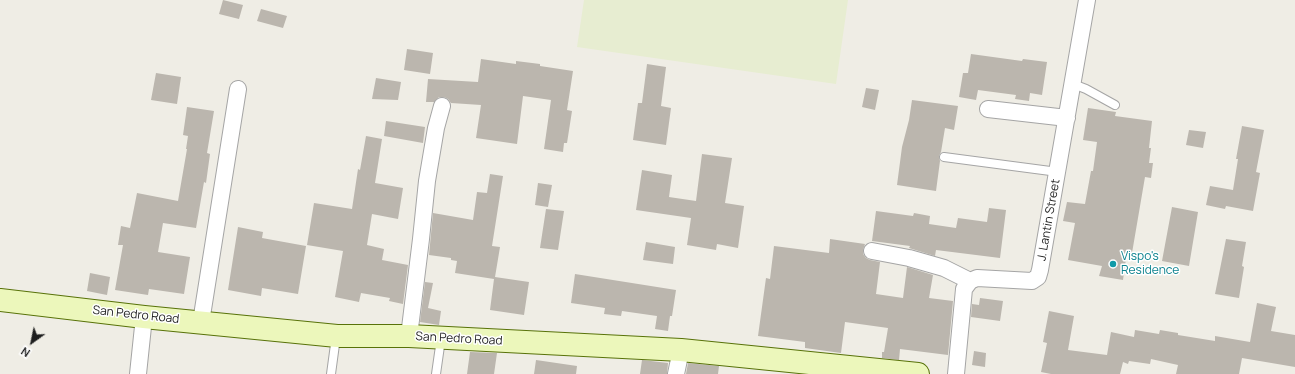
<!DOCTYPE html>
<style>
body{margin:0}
#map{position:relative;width:1295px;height:374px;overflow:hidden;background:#efede5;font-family:Manrope,sans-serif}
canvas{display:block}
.north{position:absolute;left:12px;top:322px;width:40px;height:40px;-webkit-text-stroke:3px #fff;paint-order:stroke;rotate:213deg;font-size:11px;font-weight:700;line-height:16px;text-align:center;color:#1e1e1e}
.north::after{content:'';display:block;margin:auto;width:14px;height:18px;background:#1e1e1e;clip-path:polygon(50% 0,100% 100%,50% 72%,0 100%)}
</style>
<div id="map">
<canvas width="1295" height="374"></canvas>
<div class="north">N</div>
</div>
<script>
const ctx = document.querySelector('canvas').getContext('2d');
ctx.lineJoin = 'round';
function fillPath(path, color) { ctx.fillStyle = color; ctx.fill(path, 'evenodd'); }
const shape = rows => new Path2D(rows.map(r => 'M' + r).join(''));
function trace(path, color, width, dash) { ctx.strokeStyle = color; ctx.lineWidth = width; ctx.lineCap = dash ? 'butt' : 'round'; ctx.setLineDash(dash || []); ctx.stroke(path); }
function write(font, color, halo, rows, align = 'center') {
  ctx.font = font + ' Manrope,sans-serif'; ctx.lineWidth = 3; ctx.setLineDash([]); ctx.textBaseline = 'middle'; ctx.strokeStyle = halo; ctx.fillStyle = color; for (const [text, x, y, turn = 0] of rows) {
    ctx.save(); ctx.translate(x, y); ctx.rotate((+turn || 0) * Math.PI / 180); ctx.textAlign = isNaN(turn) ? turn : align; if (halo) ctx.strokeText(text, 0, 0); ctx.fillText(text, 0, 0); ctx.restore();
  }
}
const farmland = shape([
 [584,0,848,0,836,84,577,47]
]);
const building = shape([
 [223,0,243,5,239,19,219,14],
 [261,9,287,16,283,28,257,21],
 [407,49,433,53,430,74,404,70],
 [971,54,1022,61,1023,59,1047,62,1042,95,1030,93,1029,101,1015,99,1016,95,978,90,976,100,959,97,963,73,968,73],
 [481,59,516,64,516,61,540,64,540,66,573,71,567,110,572,111,567,143,564,143,563,152,544,149,551,100,523,96,517,144,476,138,481,105,451,103,448,99,444,97,439,97,434,102,426,102,428,79,478,82],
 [647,64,666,67,661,106,671,108,666,145,633,140,638,103,642,103],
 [156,73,181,77,177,104,151,100],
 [376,78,401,82,398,100,372,99],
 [866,88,879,90,875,110,862,107],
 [912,100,958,106,954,130,945,128,941,152,939,156,940,161,936,191,897,185,902,147,909,120],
 [187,107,214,111,207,153,210,154,206,183,204,182,196,228,163,223,158,252,190,257,184,294,149,289,148,295,115,290,123,245,118,245,121,226,130,228,137,193,178,201,187,149,186,149,188,136,183,135],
 [1088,108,1116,112,1115,116,1152,121,1149,148,1151,148,1149,163,1153,163,1151,178,1145,177,1132,253,1127,252,1123,280,1099,276,1102,266,1068,260,1075,223,1063,221,1067,202,1085,204,1091,171,1093,171,1097,142,1083,140],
 [386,121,425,127,423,143,384,136],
 [1242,126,1264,130,1256,172,1260,173,1253,211,1226,206,1225,209,1206,205,1210,186,1233,190,1238,159,1236,159],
 [1189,130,1206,132,1203,148,1186,145],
 [366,136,382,139,375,183,403,188,398,219,372,214,367,245,384,249,382,260,408,265,403,304,389,301,390,298,361,293,359,302,335,297,343,251,307,245,314,203,352,209,358,169,360,170],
 [702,154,732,158,725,203,744,206,738,248,717,244,716,250,687,245,691,218,636,210,642,170,672,175,669,197,696,201],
 [490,174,503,176,492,246,500,247,495,277,529,282,524,315,490,310,494,279,455,273,457,261,451,260,451,258,429,255,433,213,473,220,477,192,487,193],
 [538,183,552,185,548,207,535,205],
 [1172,207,1198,212,1189,266,1162,261],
 [989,208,1006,210,1000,258,936,250,935,256,909,248,910,246,872,241,876,211,913,216,914,213,930,216,929,224,956,228,958,218,987,222],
 [546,209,564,211,558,250,540,248],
 [238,227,263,232,262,238,306,246,298,294,262,288,261,296,228,290],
 [830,239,865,244,863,250,863,254,866,258,870,260,880,262,876,294,903,298,907,267,933,275,929,298,953,301,948,355,900,349,899,360,882,358,882,352,884,352,888,328,845,322,841,353,805,348,805,342,758,336,766,278,770,279,774,246,829,253],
 [1226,239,1246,242,1242,266,1244,267,1239,298,1215,294],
 [646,242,675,247,673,264,643,260],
 [90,273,110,277,107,295,87,291],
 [575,274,676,290,672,316,670,316,668,331,655,329,657,316,622,311,621,316,604,314,605,308,571,303],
 [425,282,433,283,428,308,441,311,439,325,420,322],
 [980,298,1003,301,1000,321,971,317,972,304,979,305],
 [1257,303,1276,307,1271,331,1295,335,1295,367,1242,358,1239,374,1176,374,1178,365,1151,359,1150,364,1129,361,1128,364,1123,362,1120,374,1051,374,1041,372,1047,343,1043,342,1049,311,1074,316,1068,350,1107,355,1111,332,1134,337,1135,330,1159,334,1160,330,1178,333,1178,335,1215,341,1215,336,1250,342],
 [974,351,986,353,985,367,972,365],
 [470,352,497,353,494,374,467,374],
 [536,360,577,366,576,374,534,374],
 [642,360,668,363,667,374,640,374],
 [688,363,719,366,718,374,686,374]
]);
const lane = shape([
 [1073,84,1086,89,1115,105],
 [944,157,1058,172],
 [331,374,336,337],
 [436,374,441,339]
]);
const street = shape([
 [988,109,1067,118],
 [872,251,909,258,944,268,970,281],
 [201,322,238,89],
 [409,336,421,239,427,181,436,128,442,106],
 [138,374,144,317],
 [676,374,681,350],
 [956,374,964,289,970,281,977,278,1032,281,1038,277,1040,270,1087,0]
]);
const secondary = shape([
 [0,300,144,317,337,336,409,336,681,350,918,374]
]);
const markers = [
 [1113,264,4,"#0f9aa8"]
];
const streetNames = [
 ["J. Lantin Street",1049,220,-80],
 ["San Pedro Road",136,315,6],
 ["San Pedro Road",459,339,3]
];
const cultureNames = [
 ["Vispo's",1121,257],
 ["Residence",1121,271]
];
fillPath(farmland, '#e7edd1');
fillPath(building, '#bbb6ae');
trace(lane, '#a5a5a5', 10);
trace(street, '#a5a5a5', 18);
trace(secondary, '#587209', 24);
trace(lane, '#fff', 8);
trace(street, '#fff', 16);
trace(secondary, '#ecf7bb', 22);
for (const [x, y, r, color] of markers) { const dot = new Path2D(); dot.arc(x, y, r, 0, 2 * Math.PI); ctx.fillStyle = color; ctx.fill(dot); trace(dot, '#fff', 1.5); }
write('12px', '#1e1e1e', '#fff', streetNames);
write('12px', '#0d838f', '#fff', cultureNames, 'left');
</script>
